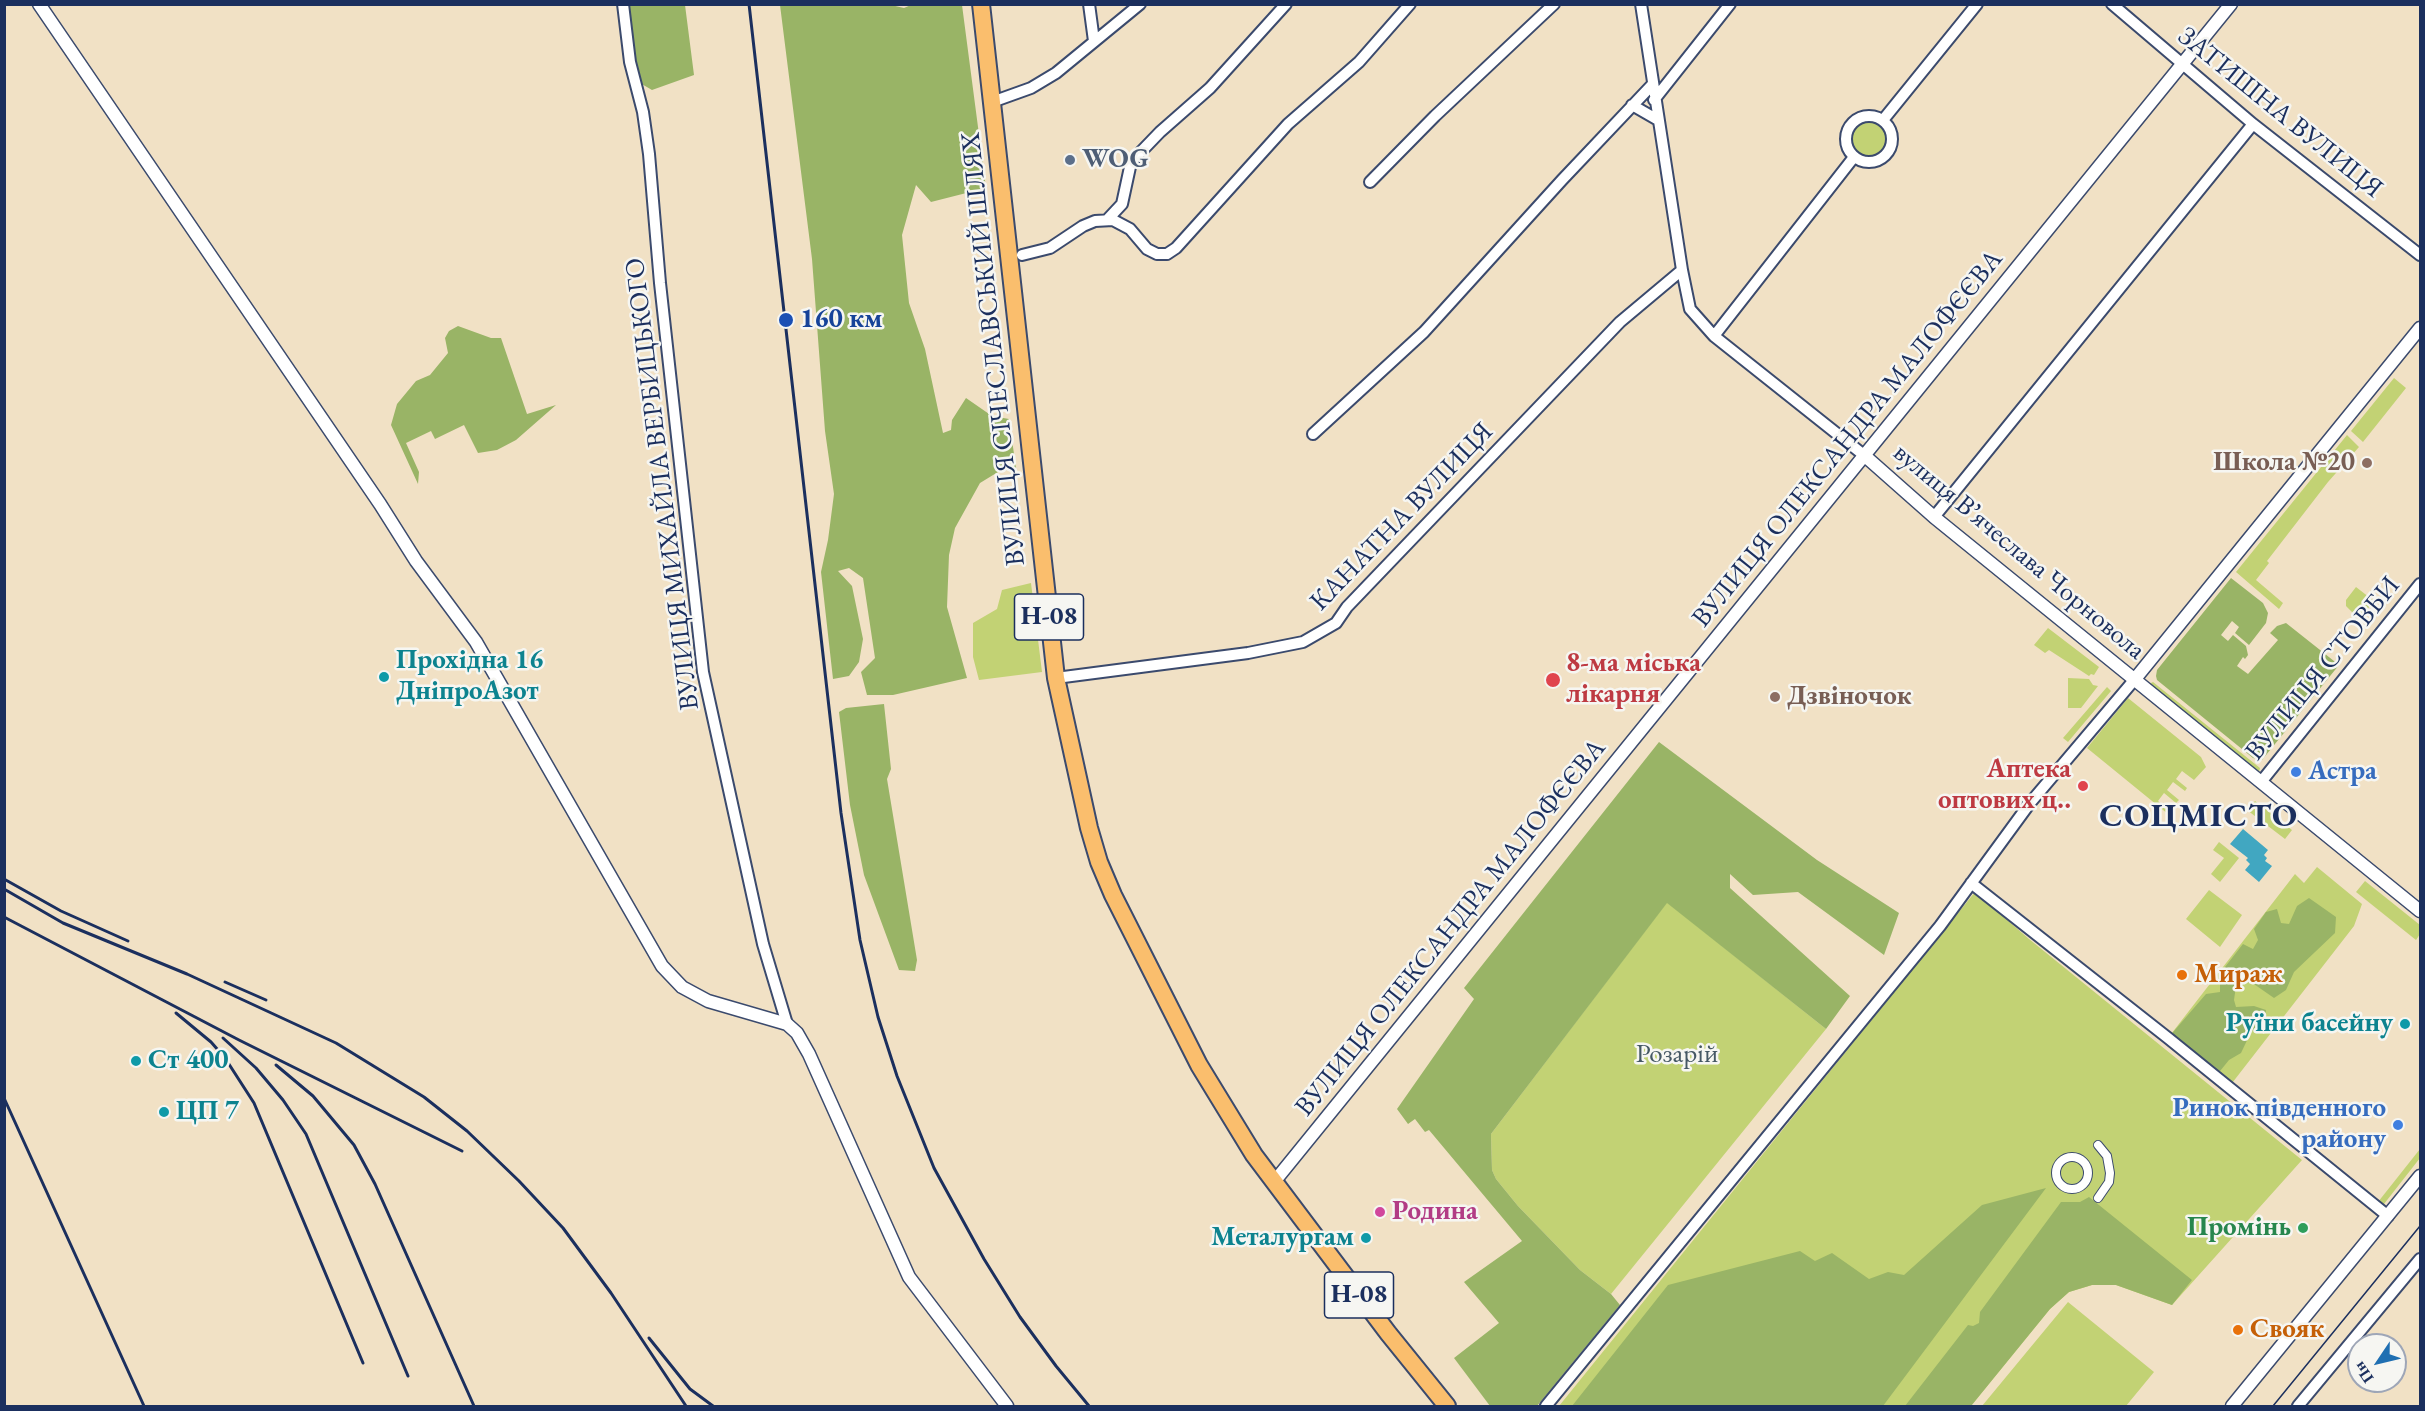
<!DOCTYPE html>
<meta charset="utf-8">
<style>
body{margin:0}
#map{position:relative;width:2425px;height:1411px;overflow:hidden;background:#f1e1c5;font-family:"EB Garamond",serif}
canvas{display:block}
.frame{position:absolute;inset:0;border:6px solid #1b2f5e;pointer-events:none}
.north{position:absolute;left:2347px;top:1333px;width:60px;height:60px;box-sizing:border-box;background:#f6f6f2;border:2px solid #9ea6b7;border-radius:50%;rotate:235deg;font-size:16px;font-weight:700;line-height:24px;text-align:center;color:#1b2f5e}
.north::after{content:'';display:block;margin:auto;width:21px;height:27px;background:#1f6fb2;clip-path:polygon(50% 0,100% 100%,50% 72%,0 100%)}
</style>
<div id="map">
<canvas width="2425" height="1411"></canvas>
<div class="frame"></div>
<div class="north">Пн</div>
</div>
<script>
const ctx = document.querySelector('canvas').getContext('2d');
ctx.lineJoin = 'round';
function fillPath(path, color) { ctx.fillStyle = color; ctx.fill(path, 'evenodd'); }
const shape = rows => new Path2D(rows.map(r => 'M' + r).join(''));
function trace(path, color, width, dash) { ctx.strokeStyle = color; ctx.lineWidth = width; ctx.lineCap = dash ? 'butt' : 'round'; ctx.setLineDash(dash || []); ctx.stroke(path); }
function write(font, color, halo, rows, align = 'center') {
  ctx.font = font + ' "EB Garamond",serif'; ctx.lineWidth = 5; ctx.setLineDash([]); ctx.textBaseline = 'middle'; ctx.strokeStyle = halo; ctx.fillStyle = color; for (const [text, x, y, turn = 0] of rows) {
    ctx.save(); ctx.translate(x, y); ctx.rotate((+turn || 0) * Math.PI / 180); ctx.textAlign = isNaN(turn) ? turn : align; if (halo) ctx.strokeText(text, 0, 0); ctx.fillText(text, 0, 0); ctx.restore();
  }
}
const green = shape([
 '1852 139a17 17 0 1 1 34 0a17 17 0 1 1-34 0Z',
 [2394,378,2406,388,2363,442,2351,431],
 [2347,435,2359,447,2328,482,2267,561,2269,563,2256,580,2283,603,2279,609,2236,572],
 [1031,583,1042,672,979,680,973,657,973,623,997,609,1002,590],
 [2356,587,2374,601,2359,619,2346,606,2346,600],
 [2048,628,2099,667,2094,675,2091,674,2089,676,2049,650,2045,653,2034,645],
 [2068,678,2089,679,2093,685,2098,686,2081,708,2068,708],
 [2153,682,2260,768,2259,772,2149,684],
 [2107,687,2111,691,2068,742,2063,738],
 [2128,698,2201,757,2206,767,2194,780,2182,771,2176,779,2187,788,2185,791,2173,782,2167,790,2179,800,2176,803,2164,793,2158,801,2170,811,2168,814,2087,748],
 [2255,801,2292,830,2285,839,2247,810],
 [2219,842,2239,858,2220,882,2211,874,2224,858,2213,850],
 [2317,867,2362,904,2354,926,2229,1087,2168,1038,2295,874,2304,883],
 [2365,881,2420,925,2420,934,2416,940,2356,892],
 [2209,890,2242,915,2220,947,2186,919],
 [1975,892,2029,939,2302,1160,2172,1305,2116,1285,2092,1285,2069,1292,2050,1309,1971,1406,1559,1406],
 [1667,902,1826,1029,1611,1294,1580,1270,1518,1206,1496,1179,1492,1170,1491,1134],
 [2420,1149,2420,1158,2384,1204,2380,1203,2378,1202],
 [2068,1302,2154,1372,2126,1406,1982,1406]
]);
const forest = shape([
 [626,5,685,5,694,75,652,90,640,83,633,59],
 [891,5,904,8,911,5,962,5,986,188,931,202,916,185,902,235,909,303,925,349,943,433,951,430,952,420,966,398,992,416,1009,419,1016,468,998,472,980,483,955,528,949,555,947,607,967,678,893,695,867,695,861,672,875,658,863,578,849,568,838,571,852,586,863,639,859,662,849,676,833,679,821,572,828,540,834,494,825,431,812,259,780,5],
 [458,326,491,338,501,338,527,414,556,405,516,440,497,450,478,453,464,425,435,439,431,431,406,443,419,472,418,484,391,425,397,404,416,381,430,375,448,353,445,338,449,331],
 [2231,578,2263,603,2268,613,2266,623,2249,645,2235,633,2239,627,2232,621,2221,635,2228,641,2233,635,2246,646,2248,655,2245,659,2243,657,2237,666,2248,674,2278,640,2270,633,2277,626,2286,623,2339,665,2262,760,2253,758,2157,680,2156,676,2157,670],
 [884,704,891,769,887,779,917,960,915,971,899,970,864,875,850,805,839,712,846,708],
 [1659,742,1817,860,1899,913,1884,955,1798,892,1753,895,1730,874,1730,888,1850,996,1826,1029,1667,903,1491,1134,1492,1170,1496,1179,1518,1206,1580,1270,1611,1294,1620,1305,1537,1406,1490,1406,1454,1358,1499,1323,1464,1282,1522,1241,1429,1130,1425,1132,1415,1119,1408,1124,1397,1109,1474,999,1464,988],
 [2309,898,2336,917,2335,933,2294,972,2286,990,2274,998,2251,982,2236,986,2234,1000,2236,1007,2254,1006,2266,1010,2265,1019,2251,1032,2241,1053,2229,1060,2216,1076,2168,1038,2206,994,2220,992,2220,981,2225,967,2243,944,2253,949,2258,940,2254,929,2266,912,2277,909,2281,923,2289,924,2297,906],
 [2046,1188,1883,1406,1572,1406,1668,1285,1800,1251,1815,1261,1832,1253,1869,1279,1888,1272,1904,1275,1982,1205],
 [2089,1197,2192,1280,2172,1305,2116,1285,2092,1285,2069,1292,2050,1309,1971,1406,1905,1406,1968,1325,1973,1326,1979,1323,1980,1312,2061,1202,2080,1202]
]);
const water = shape([
 [2243,829,2268,850,2264,855,2267,858,2265,861,2272,866,2259,882,2245,870,2250,864,2246,860,2248,858,2230,844]
]);
const pedestrian = shape([
 [2098,1145,2107,1156,2110,1173,2109,1182,2098,1198],
 '2056 1173a16 16 0 1 1 32 0a16 16 0 1 1-32 0Z'
]);
const minor = shape([
 [623,4,630,62,643,112,649,154,660,283,703,672,763,944,787,1024],
 [1089,4,1094,41],
 [1641,4,1682,270,1690,309,1714,336,1865,456],
 [2112,4,2253,124,2420,255],
 [1654,100,1730,4],
 [992,102,1031,88,1056,73,1140,4],
 [1632,105,1658,120],
 '1846 139a23 23 0 1 1 46 0a23 23 0 1 1-46 0Z',
 [1883,120,1977,4],
 [1370,182,1435,116,1554,4],
 [1107,220,1122,204,1130,167,1134,159,1160,132,1210,88,1286,4],
 [1022,255,1050,248,1083,226,1095,221,1113,220,1130,229,1147,249,1157,254,1167,254,1176,248,1288,124,1359,62,1410,4],
 [1714,336,1854,157],
 [1313,434,1424,332,1562,180,1652,85],
 [1934,517,2253,124],
 [1056,678,1248,653,1303,642,1336,623,1347,607,1620,322,1682,270],
 [2261,782,2420,584],
 [1971,883,2168,1038,2388,1216],
 [1546,1406,1940,926,2030,803,2135,679],
 [2298,1406,2420,1259]
]);
const tertiary = shape([
 [39,4,380,504,416,561,476,642,662,966,682,987,708,1001,787,1024,797,1033,809,1054,909,1277,1007,1406],
 [1865,456,1934,517,2420,911],
 [2135,679,2420,328],
 [1274,1182,2231,4],
 [2232,1406,2420,1176]
]);
const primary = shape([
 [981,4,1056,678,1089,828,1099,862,1113,895,1199,1065,1254,1155,1388,1333,1447,1406]
]);
const tram = shape([
 [2273,1406,2420,1226]
]);
const rail = shape([
 [749,4,841,813,860,940,878,1017,897,1076,934,1168,984,1259,1020,1317,1056,1366,1089,1406],
 [4,879,61,911,128,941],
 [4,889,63,923,187,974,336,1043,424,1097,467,1131,519,1181,563,1228,611,1293,686,1406],
 [4,917,239,1040,462,1151],
 [225,982,266,1000],
 [176,1013,211,1042,225,1058,254,1103,363,1363],
 [223,1038,256,1068,283,1100,306,1134,408,1376],
 [276,1065,313,1096,354,1145,375,1184,474,1406],
 [4,1098,144,1406],
 [649,1338,690,1389,713,1406]
]);
const markers = [
 [1070,160,6,"#5c6f8a"],
 [786,320,8,"#1a4fb4"],
 [2367,463,6,"#8d6e63"],
 [384,677,6,"#0f9aa8"],
 [1553,680,8,"#e0444e"],
 [1775,697,6,"#8d6e63"],
 [2296,772,6,"#3f7fe0"],
 [2083,786,6,"#e0444e"],
 [2182,975,6,"#e8710a"],
 [2405,1024,6,"#0f9aa8"],
 [136,1061,6,"#0f9aa8"],
 [164,1112,6,"#0f9aa8"],
 [2398,1125,6,"#3f7fe0"],
 [1380,1212,6,"#d1479c"],
 [2303,1228,6,"#2e9e5b"],
 [1366,1238,6,"#0f9aa8"],
 [2238,1330,6,"#e8710a"]
];
const shields = [
 [1049,617,69],
 [1359,1295,69]
];
const shieldNames = [
 ["Н-08",1049,617],
 ["Н-08",1359,1295]
];
const streetNames = [
 ["ЗАТИШНА ВУЛИЦЯ",2280,113,39],
 ["ВУЛИЦЯ СІЧЕСЛАВСЬКИЙ ШЛЯХ",994,349,-96],
 ["ВУЛИЦЯ ОЛЕКСАНДРА МАЛОФЄЄВА",1848,439,-51],
 ["ВУЛИЦЯ МИХАЙЛА ВЕРБИЦЬКОГО",663,484,-97],
 ["КАНАТНА ВУЛИЦЯ",1402,517,-46],
 ["вулиця Вʼячеслава Чорновола",2019,552,40],
 ["ВУЛИЦЯ СТОВБИ",2323,669,-51],
 ["ВУЛИЦЯ ОЛЕКСАНДРА МАЛОФЄЄВА",1451,928,-51]
];
const serviceNames = [
 ["WOG",1082,160]
];
const transitNames = [
 ["160 км",800,320]
];
const educationNames = [
 ["Школа №20",2355,463],
 ["Дзвіночок",1787,697,"left"]
];
const cultureNames = [
 ["Прохідна 16",396,661],
 ["ДніпроАзот",396,692],
 ["Руїни басейну",2393,1024,"right"],
 ["Ст 400",148,1061],
 ["ЦП 7",176,1112],
 ["Металургам",1354,1238,"right"]
];
const healthNames = [
 ["8-ма міська",1566,664],
 ["лікарня",1566,695],
 ["Аптека",2071,770,"right"],
 ["оптових ц‥",2071,801,"right"]
];
const shopNames = [
 ["Астра",2308,772],
 ["Ринок південного",2386,1109,"right"],
 ["району",2386,1140,"right"]
];
const foodNames = [
 ["Мираж",2194,975],
 ["Свояк",2250,1330]
];
const parkNames = [
 ["Розарій",1677,1055]
];
const hotelNames = [
 ["Родина",1392,1212]
];
const leisureNames = [
 ["Промінь",2291,1228]
];
const districtNames = [
 ["СОЦМІСТО",2199,817]
];
fillPath(green, '#c2d274');
fillPath(forest, '#99b466');
fillPath(water, '#41a7c1');
trace(pedestrian, '#3b4a6d', 10);
trace(minor, '#3b4a6d', 14);
trace(tertiary, '#3b4a6d', 15);
trace(primary, '#3b4a6d', 20);
trace(pedestrian, '#fff', 8);
trace(minor, '#fff', 10);
trace(tertiary, '#fff', 12);
trace(primary, '#fabe6d', 16);
trace(tram, '#1b2f5e', 1.5);
trace(rail, '#1b2f5e', 3);
for (const [x, y, r, color] of markers) { const dot = new Path2D(); dot.arc(x, y, r, 0, 2 * Math.PI); ctx.fillStyle = color; ctx.fill(dot); trace(dot, '#f6f6f2', 2); }
for (const [x, y, w] of shields) { const box = new Path2D(); box.roundRect(x - w / 2, y - 23, w, 46, 4.5); ctx.fillStyle = '#f6f6f2'; ctx.fill(box); trace(box, '#1b2f5e', 1.5); }
write('bold 26px', '#1b2f5e', null, shieldNames);
write('27px', '#1b2f5e', '#f6f6f2', streetNames);
write('bold 27px', '#4e5e75', '#f6f6f2', serviceNames, 'left');
write('bold 27px', '#164399', '#f6f6f2', transitNames, 'left');
write('bold 27px', '#785e54', '#f6f6f2', educationNames, 'right');
write('bold 27px', '#0d838f', '#f6f6f2', cultureNames, 'left');
write('bold 27px', '#be3a42', '#f6f6f2', healthNames, 'left');
write('bold 27px', '#366cbe', '#f6f6f2', shopNames, 'left');
write('bold 27px', '#c56008', '#f6f6f2', foodNames, 'left');
write('27px', '#455864', '#f6f6f2', parkNames);
write('bold 27px', '#b23c85', '#f6f6f2', hotelNames, 'left');
write('bold 27px', '#27864d', '#f6f6f2', leisureNames, 'right');
ctx.letterSpacing = '1.5px';
write('bold 33px', '#1b2f5e', '#f6f6f2', districtNames);
ctx.letterSpacing = '0px';
</script>
